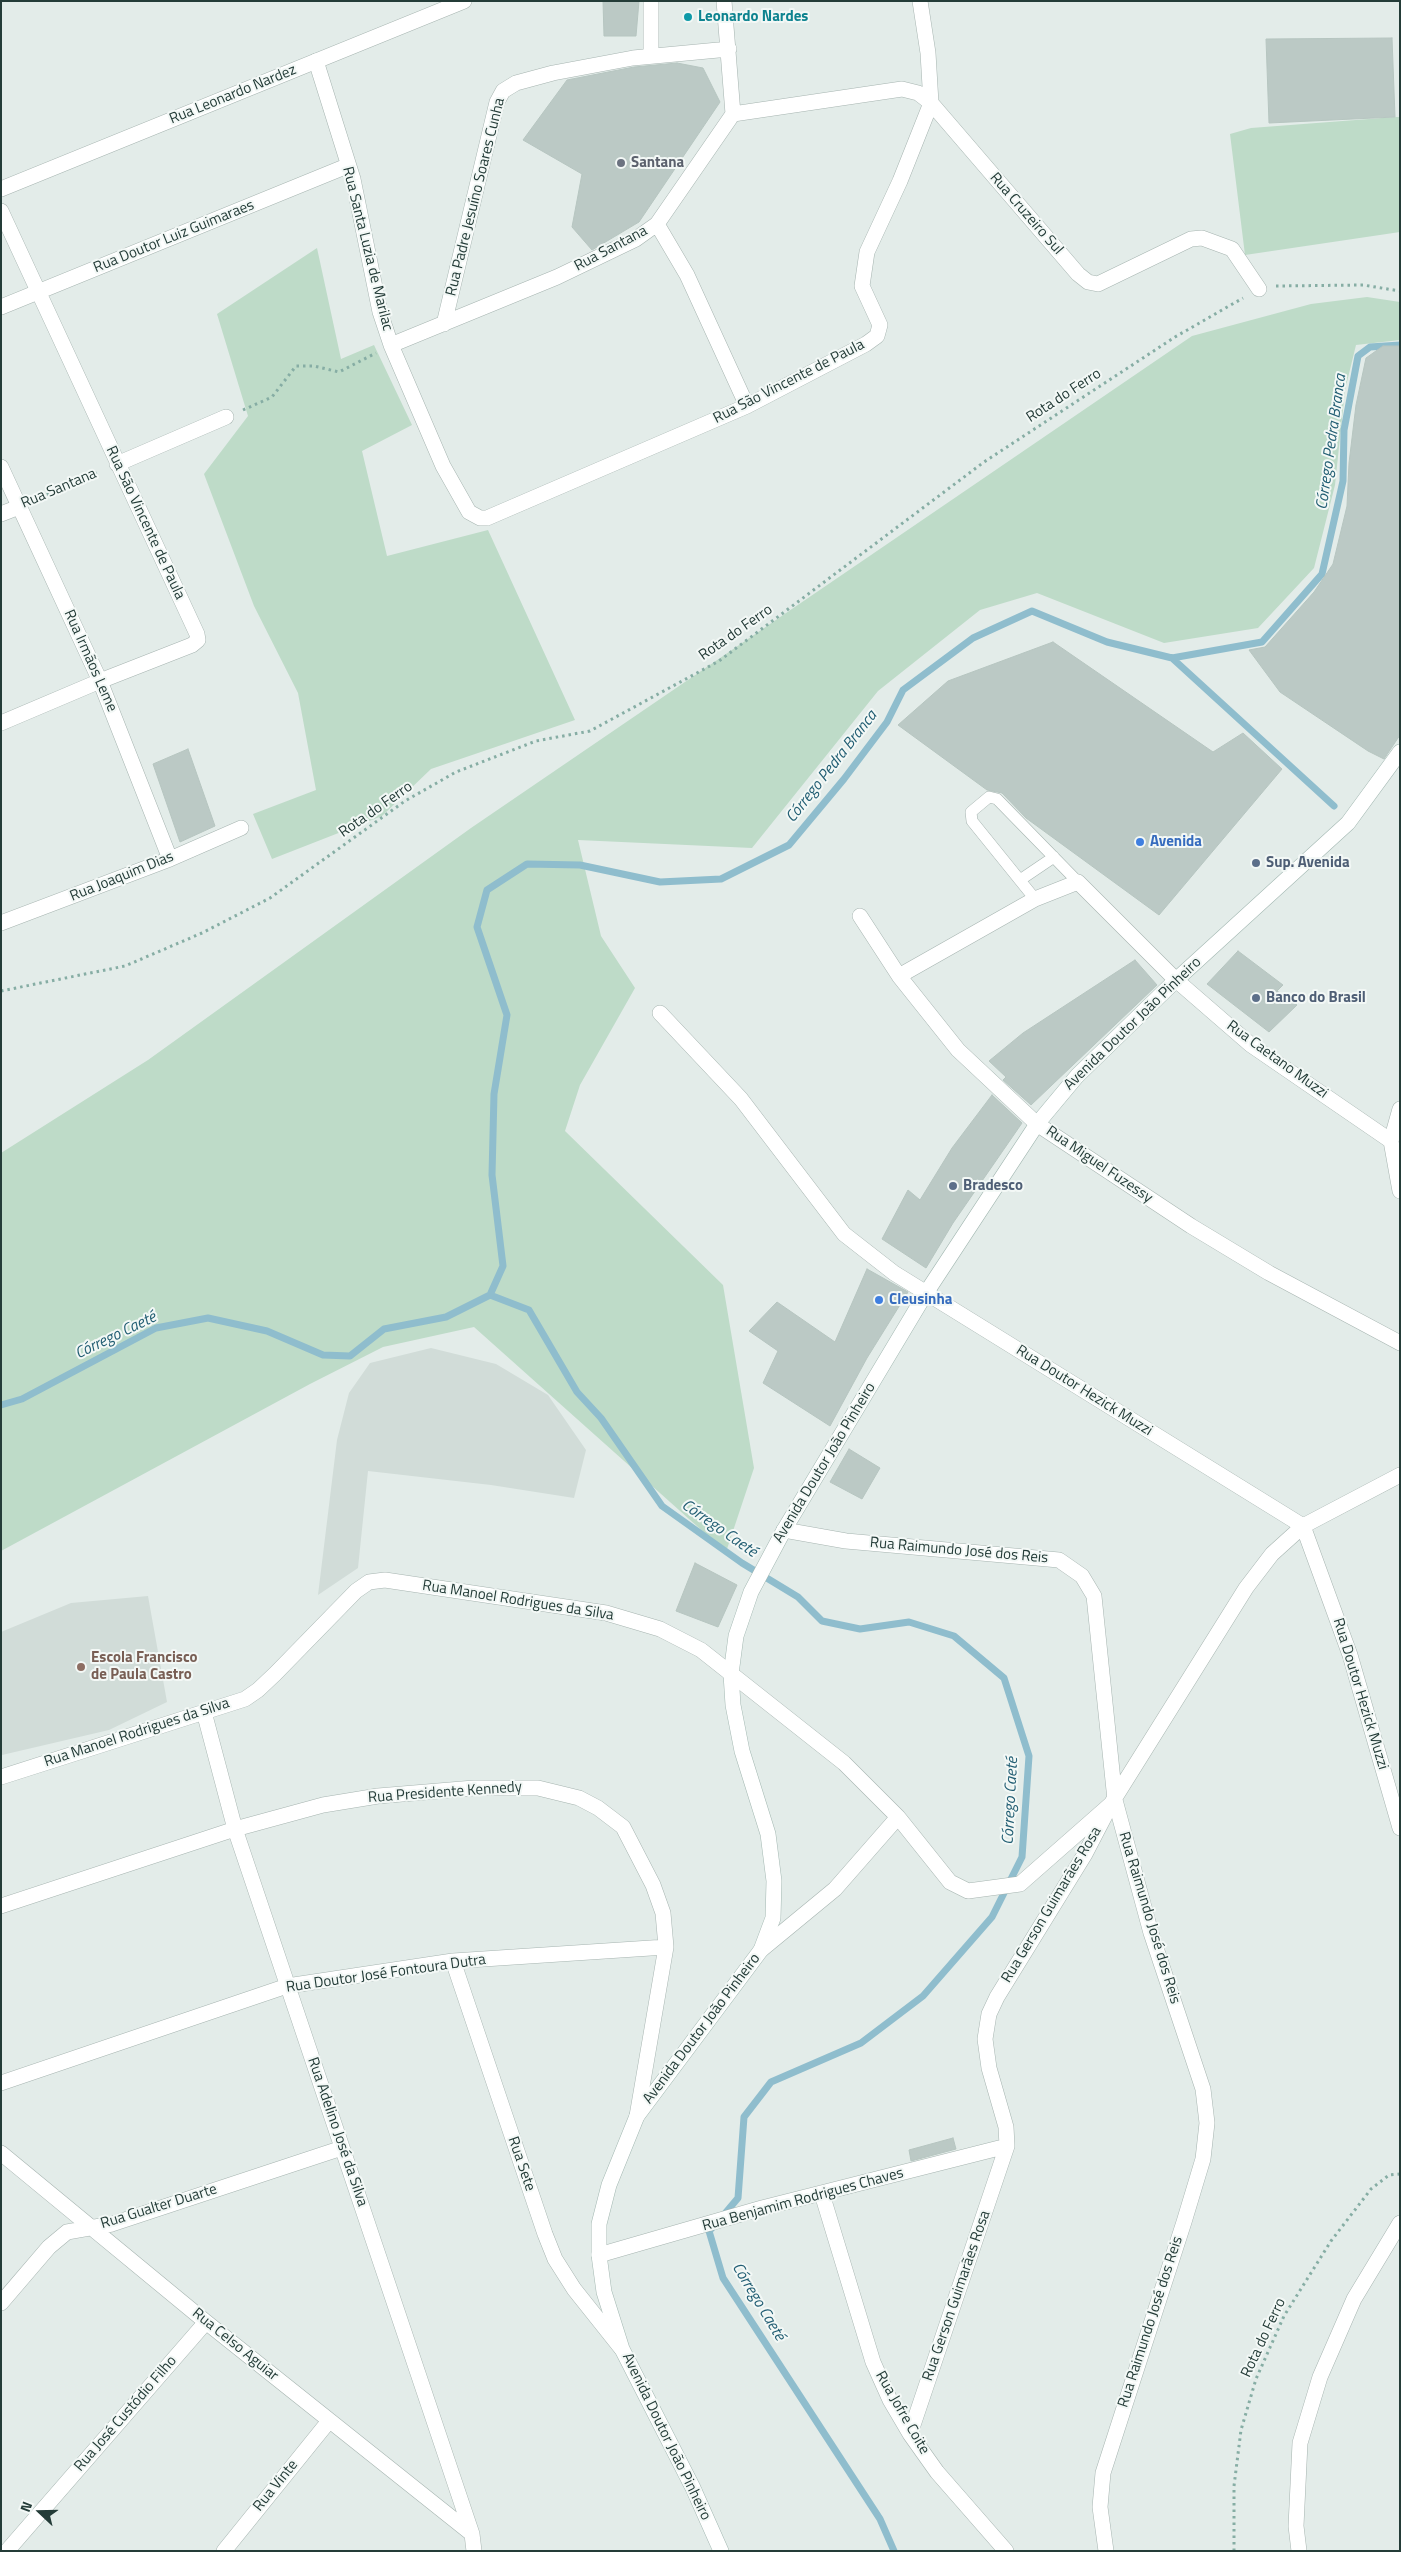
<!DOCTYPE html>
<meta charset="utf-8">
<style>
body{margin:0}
#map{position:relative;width:1401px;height:2552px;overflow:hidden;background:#e3ece9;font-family:"Titillium Web",sans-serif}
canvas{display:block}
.frame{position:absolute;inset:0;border:2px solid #243c38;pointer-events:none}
.north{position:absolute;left:15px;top:2487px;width:50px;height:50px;-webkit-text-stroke:4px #f3f8f6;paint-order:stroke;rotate:291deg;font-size:14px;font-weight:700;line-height:20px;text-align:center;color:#243c38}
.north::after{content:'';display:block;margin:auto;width:18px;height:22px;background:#243c38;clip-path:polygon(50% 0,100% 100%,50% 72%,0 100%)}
</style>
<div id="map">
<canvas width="1401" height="2552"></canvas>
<div class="frame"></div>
<div class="north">N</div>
</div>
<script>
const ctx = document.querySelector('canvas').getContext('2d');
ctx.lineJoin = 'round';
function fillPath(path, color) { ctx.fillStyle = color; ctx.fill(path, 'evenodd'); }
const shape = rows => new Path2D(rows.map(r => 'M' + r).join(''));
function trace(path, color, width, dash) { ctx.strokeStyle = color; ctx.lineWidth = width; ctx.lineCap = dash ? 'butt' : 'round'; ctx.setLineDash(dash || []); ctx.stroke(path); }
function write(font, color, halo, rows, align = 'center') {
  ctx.font = font + ' "Titillium Web",sans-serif'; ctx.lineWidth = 4; ctx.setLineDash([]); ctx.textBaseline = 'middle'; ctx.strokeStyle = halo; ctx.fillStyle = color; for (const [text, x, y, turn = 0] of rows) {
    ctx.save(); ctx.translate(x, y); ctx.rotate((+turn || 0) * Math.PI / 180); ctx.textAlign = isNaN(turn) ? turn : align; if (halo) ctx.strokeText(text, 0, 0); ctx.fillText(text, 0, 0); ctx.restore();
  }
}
const built = shape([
 [431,1348,496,1364,548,1395,586,1450,574,1498,491,1485,368,1471,358,1568,318,1595,337,1440,349,1393,370,1363],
 [148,1596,167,1702,109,1730,2,1755,1,1632,71,1603]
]);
const green = shape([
 [1395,117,1400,117,1400,232,1245,255,1230,134,1251,128],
 [317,248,341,359,374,345,412,425,362,451,387,556,488,530,575,720,431,769,382,816,272,859,253,814,316,790,298,693,254,606,204,474,248,416,217,314],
 [1367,297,1400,302,1400,340,1356,345,1345,390,1335,485,1314,568,1258,628,1164,643,1037,593,980,610,878,691,752,848,578,840,601,936,635,988,580,1085,565,1131,723,1285,754,1468,726,1552,474,1327,383,1347,310,1384,1,1551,1,1153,148,1060,471,828,1192,336,1311,304]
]);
const stream = shape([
 [1172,658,1334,806],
 [490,1295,503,1266,492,1175,494,1094,507,1015,477,927,487,890,527,864,580,865,660,882,721,879,789,845,844,779,887,722,903,690,973,638,1032,611,1107,642,1172,658,1262,642,1322,574,1343,481,1344,430,1358,356,1370,347,1400,345],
 [1,1405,22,1399,156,1328,208,1318,267,1331,323,1355,350,1356,384,1329,446,1317,490,1295,529,1310,577,1392,601,1418,662,1506,742,1563,798,1597,822,1621,860,1629,909,1622,954,1636,1004,1678,1029,1756,1022,1857,992,1917,923,1996,861,2043,771,2082,744,2117,738,2198,722,2217],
 [715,2225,709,2231,723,2278,880,2519,894,2551]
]);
const building = shape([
 [603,1,639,1,636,36,604,36,603,1],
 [1392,38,1395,117,1269,123,1266,39,1392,38],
 [677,63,703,68,720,102,639,222,592,250,572,227,582,174,523,140,567,80,634,67,677,63],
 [1383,346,1400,346,1400,735,1384,759,1368,751,1280,692,1249,650,1265,647,1314,592,1333,564,1347,506,1349,463,1356,405,1366,358,1383,346],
 [1053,642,1213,752,1243,733,1282,769,1159,915,1026,818,1002,793,987,790,898,725,948,681,1053,642],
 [188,749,215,826,180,842,153,764,188,749],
 [1238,951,1283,985,1277,991,1297,1005,1269,1032,1207,984,1238,951],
 [1135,960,1157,985,1031,1105,1003,1080,1006,1077,989,1061,1023,1033,1135,960],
 [992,1095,1022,1123,953,1223,926,1268,882,1239,908,1190,920,1200,952,1148,992,1095],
 [867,1269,908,1292,867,1358,830,1426,763,1383,778,1351,749,1331,777,1302,835,1342,867,1269],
 [849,1449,880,1468,862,1499,830,1482,849,1449],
 [695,1563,737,1585,718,1627,676,1611,695,1563],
 [953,2138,956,2149,911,2161,909,2150,953,2138]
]);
const path = shape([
 [1276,286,1363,285,1400,291],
 [243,410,272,397,296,366,314,366,339,372,376,353],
 [35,500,100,471],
 [1,991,125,966,202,933,270,898,405,801,456,772,536,741,590,731,719,661,984,462,1175,337,1243,298],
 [1234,2551,1234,2486,1241,2430,1256,2379,1284,2316,1331,2241,1371,2189,1389,2175,1400,2174]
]);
const service = shape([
 [1020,880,1054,857],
 [1035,899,972,821,971,812,989,797,997,799,1078,882]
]);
const minor = shape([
 [724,1,733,114],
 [651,55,651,1],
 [316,61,353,179,380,312,391,345,443,466,469,512,480,518,487,518,747,406,866,344,877,336,880,325,862,286,867,252,900,181,931,103,928,53,920,1],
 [1,211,197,634,198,640,192,645,100,681,170,859],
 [657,224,687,275,747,406],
 [1,307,347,166],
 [444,324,497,102,503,91,516,83,553,73,633,58,729,49],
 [391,345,557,277,636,239,657,224,733,114,902,89,918,93,931,103,1078,274,1088,282,1098,284,1191,239,1202,238,1232,249,1259,289],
 [117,464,226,417],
 [1,514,19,507],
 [860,916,899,976,958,1050,1037,1124,1191,1226,1269,1273,1400,1343],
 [1,923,170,859,241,828],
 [899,976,1035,899,1078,882,1176,980,1251,1045,1391,1141],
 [660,1013,741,1099,844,1234,894,1273,1303,1526,1350,1655,1400,1828],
 [1400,1109,1391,1141,1400,1191],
 [784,1530,846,1541,1059,1560,1082,1576,1094,1596,1115,1800,1151,1933,1203,2089,1207,2123,1203,2159,1184,2222,1103,2473,1100,2507,1106,2551],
 [204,1712,235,1829,472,2534,474,2551],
 [1,1777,245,1699,258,1690,275,1674,356,1591,369,1582,385,1580,606,1613,660,1629,701,1650,844,1763,898,1817,950,1882,968,1891,1020,1884,1111,1804],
 [1,1906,235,1829,323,1805,378,1796,474,1788,538,1788,579,1798,598,1808,623,1827,653,1885,663,1913,666,1947,637,2116],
 [761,1950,835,1889,898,1817],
 [453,1961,545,2234,555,2259,574,2289,621,2348],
 [1,2083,287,1986,453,1961,666,1947],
 [1,2153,206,2322,472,2534],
 [822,2194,873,2362,890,2400,910,2434,937,2472,1006,2551],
 [599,2255,762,2208,1007,2146],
 [1,2303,49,2247,67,2232,112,2224,342,2148],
 [910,2434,1007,2146,1006,2127,989,2068,985,2039,989,2014,997,1997,1085,1854,1111,1804,1246,1588,1272,1554,1303,1526,1400,1475],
 [7,2551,206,2322],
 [224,2551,329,2421],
 [1299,2551,1296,2526,1300,2443,1320,2377,1354,2299,1400,2223]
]);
const tertiary = shape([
 [1,189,464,1],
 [1,467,100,681,1,723]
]);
const secondary = shape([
 [721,2551,693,2488,622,2349,604,2292,599,2255,599,2224,609,2185,637,2116,761,1950,773,1918,774,1881,768,1834,742,1751,733,1705,731,1674,736,1636,751,1592,784,1530,926,1293,1037,1124,1077,1076,1176,980,1348,823,1400,752]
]);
const markers = [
 [688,17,5,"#0f9aa8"],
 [621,163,5,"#6b7280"],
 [1140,842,5,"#3f7fe0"],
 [1256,863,5,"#5c6f8a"],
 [1256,998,5,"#5c6f8a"],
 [953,1186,5,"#5c6f8a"],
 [879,1300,5,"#3f7fe0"],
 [81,1667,5,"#8d6e63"]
];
const cultureNames = [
 ["Leonardo Nardes",698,17]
];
const streetNames = [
 ["Rua Leonardo Nardez",233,95,-22],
 ["Rua Padre Jesuíno Soares Cunha",476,197,-76],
 ["Rua Cruzeiro Sul",1026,214,49],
 ["Rua Doutor Luiz Guimaraes",174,237,-22],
 ["Rua Santa Luzia de Marilac",367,249,76],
 ["Rua Santana",611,249,-28],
 ["Rua São Vincente de Paula",789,382,-27],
 ["Rota do Ferro",1064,396,-33],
 ["Rua Santana",59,489,-23],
 ["Rua São Vincente de Paula",145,523,65],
 ["Rota do Ferro",736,633,-35],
 ["Rua Irmãos Leme",90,661,66],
 ["Rota do Ferro",376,810,-35],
 ["Rua Joaquim Dias",122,877,-22],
 ["Avenida Doutor João Pinheiro",1133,1024,-44],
 ["Rua Caetano Muzzi",1277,1060,36],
 ["Rua Miguel Fuzessy",1099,1165,34],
 ["Rua Doutor Hezick Muzzi",1084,1391,32],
 ["Avenida Doutor João Pinheiro",825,1463,-59],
 ["Rua Raimundo José dos Reis",959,1551,5],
 ["Rua Manoel Rodrigues da Silva",518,1601,9],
 ["Rua Doutor Hezick Muzzi",1360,1694,73],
 ["Rua Manoel Rodrigues da Silva",137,1733,-18],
 ["Rua Presidente Kennedy",445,1793,-4],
 ["Rua Gerson Guimarães Rosa",1052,1905,-59],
 ["Rua Raimundo José dos Reis",1149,1918,73],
 ["Rua Doutor José Fontoura Dutra",386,1974,-8],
 ["Avenida Doutor João Pinheiro",702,2029,-53],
 ["Rua Adelino José da Silva",337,2132,71],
 ["Rua Sete",521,2164,71],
 ["Rua Benjamim Rodrigues Chaves",803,2200,-15],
 ["Rua Gualter Duarte",159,2207,-17],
 ["Rua Gerson Guimarães Rosa",957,2296,-71],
 ["Rua Raimundo José dos Reis",1151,2322,-72],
 ["Rota do Ferro",1264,2338,-65],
 ["Rua Celso Aguiar",235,2345,39],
 ["Rua Jofre Coite",902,2413,60],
 ["Rua José Custódio Filho",126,2414,-49],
 ["Avenida Doutor João Pinheiro",666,2437,64],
 ["Rua Vinte",276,2486,-51]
];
const worshipNames = [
 ["Santana",631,163]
];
const shopNames = [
 ["Avenida",1150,842],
 ["Cleusinha",889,1300]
];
const serviceNames = [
 ["Sup. Avenida",1266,863],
 ["Banco do Brasil",1266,998],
 ["Bradesco",963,1186]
];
const educationNames = [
 ["Escola Francisco",91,1658],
 ["de Paula Castro",91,1675]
];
const waterNames = [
 ["Córrego Pedra Branca",1332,442,-82],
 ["Córrego Pedra Branca",832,767,-52],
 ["Córrego Caeté",116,1336,-26],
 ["Córrego Caeté",719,1529,35],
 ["Córrego Caeté",1011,1801,-87],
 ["Córrego Caeté",758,2302,59]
];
fillPath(built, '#d1dcd8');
fillPath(green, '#bedbc8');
trace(stream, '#8fbdcd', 7);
fillPath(building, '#bbc9c5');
trace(building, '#b6c5c0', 1);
trace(service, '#a6b4b0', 12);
trace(minor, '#a6b4b0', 16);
trace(tertiary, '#a6b4b0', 16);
trace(secondary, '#a2b7b1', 16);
trace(path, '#86ada4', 3, [2.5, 4]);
trace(service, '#fff', 11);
trace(minor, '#fff', 15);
trace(tertiary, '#fff', 15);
trace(secondary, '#fff', 15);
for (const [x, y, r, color] of markers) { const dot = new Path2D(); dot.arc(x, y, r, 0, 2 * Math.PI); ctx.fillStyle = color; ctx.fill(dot); trace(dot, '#f3f8f6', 2); }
write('bold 15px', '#0d838f', '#f3f8f6', cultureNames, 'left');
write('15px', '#243c38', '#f3f8f6', streetNames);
write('bold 15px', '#5b616d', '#f3f8f6', worshipNames, 'left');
write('bold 15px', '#366cbe', '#f3f8f6', shopNames, 'left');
write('bold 15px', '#4e5e75', '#f3f8f6', serviceNames, 'left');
write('bold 15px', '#785e54', '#f3f8f6', educationNames, 'left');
write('italic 16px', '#225e73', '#f3f8f6', waterNames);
</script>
